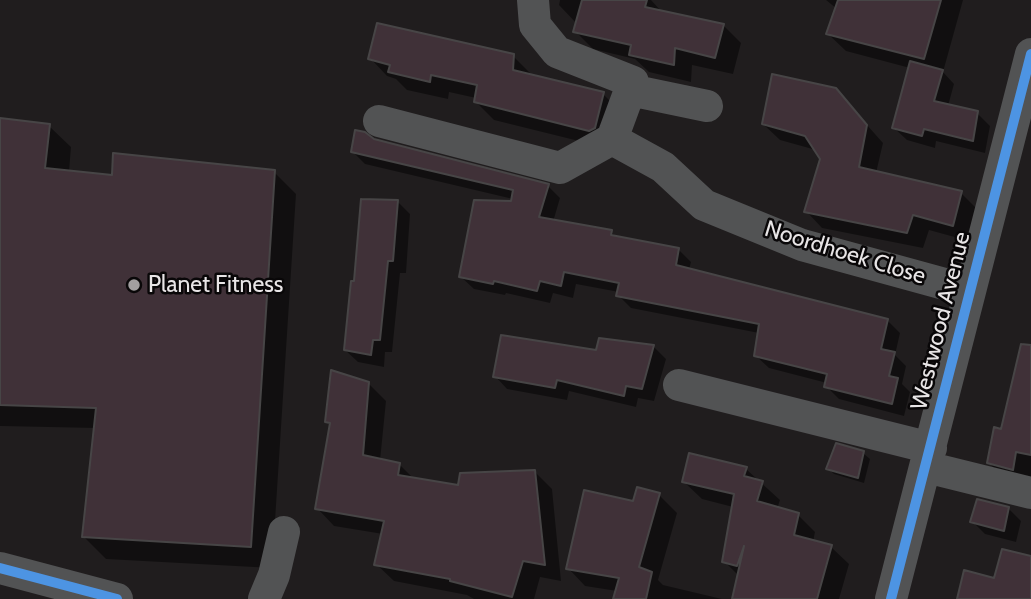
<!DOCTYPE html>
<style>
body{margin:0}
canvas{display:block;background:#201d1e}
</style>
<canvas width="1031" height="599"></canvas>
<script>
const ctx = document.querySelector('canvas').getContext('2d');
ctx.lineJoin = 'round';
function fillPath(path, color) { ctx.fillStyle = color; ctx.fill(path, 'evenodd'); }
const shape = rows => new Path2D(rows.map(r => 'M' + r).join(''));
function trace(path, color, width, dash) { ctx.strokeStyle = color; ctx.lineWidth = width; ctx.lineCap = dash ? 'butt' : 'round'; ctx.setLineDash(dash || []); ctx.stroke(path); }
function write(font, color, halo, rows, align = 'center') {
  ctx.font = font + ' Cabin,sans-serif'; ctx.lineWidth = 5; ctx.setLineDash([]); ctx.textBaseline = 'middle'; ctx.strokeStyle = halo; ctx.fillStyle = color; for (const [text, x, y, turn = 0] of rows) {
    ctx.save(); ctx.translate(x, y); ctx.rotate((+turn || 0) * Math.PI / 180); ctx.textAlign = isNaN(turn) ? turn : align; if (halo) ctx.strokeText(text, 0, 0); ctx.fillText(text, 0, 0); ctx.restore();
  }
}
const shadow = shape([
 [560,0,651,0,663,13,723,25,741,43,733,74,692,65,691,82,649,72,635,59,593,49,575,31,577,24,559,5],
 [826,0,963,0,943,72,954,84,948,106,977,113,990,126,985,153,936,141,935,148,907,140,894,128,910,68,846,51,828,34,837,9],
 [513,56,531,74,531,76,603,94,621,112,607,148,494,120,476,102,476,98,449,92,448,99,407,90,396,79,387,76,370,58],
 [835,89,883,143,876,173,961,193,977,209,969,241,929,230,923,248,822,228,806,211,822,159,816,150,780,140,763,124],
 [0,120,49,126,71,147,69,172,114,177,274,172,296,194,272,568,106,559,84,537,95,428,0,426],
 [374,140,548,186,560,198,553,222,611,232,617,238,678,249,691,262,689,270,887,320,900,333,895,355,906,366,902,384,910,392,904,416,839,399,826,386,827,383,769,368,756,356,759,333,631,308,618,295,619,292,576,284,573,298,553,293,550,303,506,293,505,295,474,289,461,277,513,199,365,164,353,152],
 [397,201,410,214,406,273,400,273,392,352,385,352,384,367,358,362,345,350,356,283],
 [653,346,666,359,654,401,638,398,636,407,569,391,567,400,507,389,495,376,598,352],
 [368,383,386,401,380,461,399,464,415,480,459,487,535,472,552,489,561,581,540,577,534,599,474,599,467,595,394,581,376,564,383,534,334,526,317,508,331,426,327,422],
 [1031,391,1031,483,1007,481,989,463,1003,431],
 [863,453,870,459,864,483,834,474,828,468],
 [746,469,780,500,777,509,798,515,815,532,813,542,831,547,849,564,839,599,733,599,739,576,724,561,733,507,702,499,684,482],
 [638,489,659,495,677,513,658,580,663,585,722,599,615,599,617,591,585,586,568,568,635,503],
 [1008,508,1021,521,1016,542,985,534,972,521]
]);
const building = shape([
 [582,0,647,0,645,7,724,24,715,58,675,48,674,65,629,55,631,45,573,32,582,0],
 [838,0,941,0,924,59,826,34,838,0],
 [377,23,514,54,513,70,604,92,595,128,589,131,474,102,477,85,431,75,430,82,388,72,390,65,368,59,377,23],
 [910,61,943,70,934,101,978,111,973,141,924,129,922,136,892,128,910,61],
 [772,74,836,88,867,125,859,167,962,191,953,226,913,215,907,233,804,212,820,159,805,136,762,124,772,74],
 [0,118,50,124,45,168,112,175,113,153,275,170,251,547,82,537,96,408,0,405,0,118],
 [355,130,365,132,374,139,549,184,539,217,612,230,611,235,679,248,676,265,888,319,881,349,895,352,889,376,898,378,892,404,824,387,827,374,754,356,759,324,616,296,619,283,564,272,561,286,540,281,537,291,494,281,493,284,459,277,474,200,511,201,513,190,351,152,355,130],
 [361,199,398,200,393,261,388,261,380,340,373,340,371,355,344,350,351,281,354,281,361,199],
 [501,335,596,350,599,338,654,345,642,389,626,386,624,396,557,380,555,388,493,377,501,335],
 [1021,344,1031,345,1031,455,1016,452,1013,470,987,463,994,427,1001,429,1021,344],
 [331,370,369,382,363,455,400,463,398,475,458,485,460,473,535,470,545,565,523,561,512,597,450,581,450,579,374,565,384,521,315,509,330,423,325,422,331,370],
 [836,443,864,451,858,478,826,469,836,443],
 [689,453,747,467,744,476,763,481,757,501,799,513,794,535,832,545,817,599,732,599,744,546,737,566,722,562,734,494,682,482,689,453],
 [637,487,660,493,639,567,652,572,646,599,613,599,619,578,566,569,584,490,633,501,637,487],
 [977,499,1009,507,1004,531,970,522,977,499],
 [1002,549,1031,556,1031,599,957,599,964,570,994,578,1002,549]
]);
const minor = shape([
 [533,0,535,25,557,52,633,82,612,139,663,167,704,205,802,245,970,291],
 [630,90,707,106],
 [379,121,560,168,612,139],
 [679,385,931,448],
 [926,467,1031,493],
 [0,568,117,599],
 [264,599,274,575,284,532],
 [891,599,1031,54]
]);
const cycleway = shape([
 [0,568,117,599],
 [891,599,1031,54]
]);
const markers = [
 [134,285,7,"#a29fa0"]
];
const streetNames = [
 ["Noordhoek Close",845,253,17],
 ["Westwood Avenue",941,321,-76]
];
const poiNames = [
 ["Planet Fitness",148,285]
];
fillPath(shadow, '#0007');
fillPath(building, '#403138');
trace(building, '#474546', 2);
trace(minor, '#525354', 32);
trace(cycleway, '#4d94e3', 10);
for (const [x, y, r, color] of markers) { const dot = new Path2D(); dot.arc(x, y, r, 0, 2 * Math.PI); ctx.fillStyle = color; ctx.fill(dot); trace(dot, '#090708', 2.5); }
write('23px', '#e8e5e6', '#090708', streetNames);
write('23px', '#e8e5e6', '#090708', poiNames, 'left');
</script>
